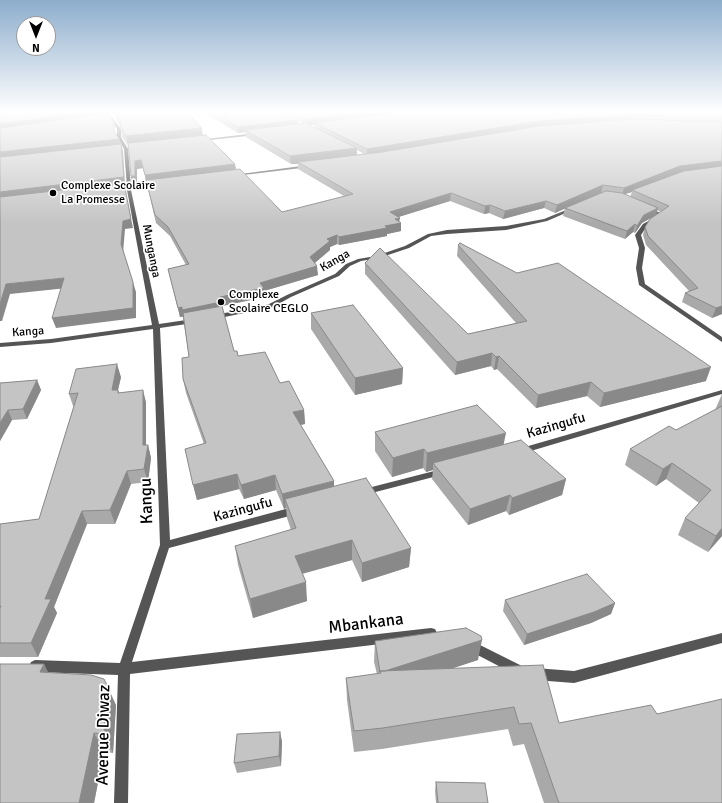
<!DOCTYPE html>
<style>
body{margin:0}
#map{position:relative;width:722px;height:803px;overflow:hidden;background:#fff;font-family:Signika,sans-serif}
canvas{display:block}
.north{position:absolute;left:16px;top:16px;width:40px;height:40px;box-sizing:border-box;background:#fff;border:1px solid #999;border-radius:50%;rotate:180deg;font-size:11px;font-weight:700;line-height:16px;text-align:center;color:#000}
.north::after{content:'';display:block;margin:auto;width:14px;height:18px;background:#000;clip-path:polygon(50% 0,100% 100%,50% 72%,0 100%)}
</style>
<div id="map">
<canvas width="722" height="803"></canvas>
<div class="north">N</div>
</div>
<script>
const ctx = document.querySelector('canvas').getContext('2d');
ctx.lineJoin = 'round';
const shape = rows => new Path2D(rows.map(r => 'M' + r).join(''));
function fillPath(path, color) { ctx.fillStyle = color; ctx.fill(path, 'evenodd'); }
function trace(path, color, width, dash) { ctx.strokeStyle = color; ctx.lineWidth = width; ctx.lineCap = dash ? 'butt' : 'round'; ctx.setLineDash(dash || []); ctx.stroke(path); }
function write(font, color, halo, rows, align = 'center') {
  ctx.font = font + ' Signika,sans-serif'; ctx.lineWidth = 3.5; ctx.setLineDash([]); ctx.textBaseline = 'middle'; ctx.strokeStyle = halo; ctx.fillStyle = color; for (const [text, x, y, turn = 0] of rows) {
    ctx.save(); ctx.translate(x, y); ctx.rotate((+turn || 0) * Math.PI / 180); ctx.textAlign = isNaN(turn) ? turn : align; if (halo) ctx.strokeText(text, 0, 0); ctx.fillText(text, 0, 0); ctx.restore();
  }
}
const minor = shape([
 [106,112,108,112,121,129,121,137,128,149,131,187,158,184,160,185,131,190,159,324,193,319,196,321,193,323,160,328,170,540,297,506,300,507,302,510,300,513,297,514,169,548,132,662,431,628,435,629,437,633,435,637,431,638,130,674,128,803,114,803,118,675,35,672,31,670,29,666,31,662,35,660,120,663,160,545,153,329,51,343,0,347,0,343,51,339,152,325,127,190,116,191,114,190,127,187,124,149,117,137,117,129,106,112],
 [256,133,257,135,200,141,198,140,256,133],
 [309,165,310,167,235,176,233,175,309,165],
 [571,208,575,209,547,221,506,230,447,234,431,236,409,248,379,258,361,261,350,266,339,276,291,297,273,307,215,319,212,317,215,315,269,304,287,295,335,274,346,264,358,259,376,256,405,246,428,234,447,230,506,226,544,219,571,208],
 [645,208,649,208,665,215,647,226,641,235,645,248,642,268,645,284,722,337,722,342,639,285,636,268,639,248,635,235,643,224,659,215,645,210,645,208],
 [722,390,722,394,524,453,518,453,517,451,518,449,722,390],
 [442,469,445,470,447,472,445,474,364,495,361,494,359,492,361,490,364,489,442,469],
 [722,633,722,643,574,683,535,680,531,678,529,674,531,670,535,668,574,671,722,633],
 [470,640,524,667,526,671,524,675,520,677,516,675,466,649,464,645,466,641,470,640]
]);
const wall = shape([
 [108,112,186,112,203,135,235,164,236,169,282,212,344,196,298,169,298,164,291,164,246,137,245,132,238,133,203,112,722,112,722,314,712,318,682,302,685,293,689,291,646,245,643,235,645,227,661,212,657,210,656,215,642,223,635,233,633,232,625,239,563,216,565,208,555,213,544,208,503,219,489,213,484,214,450,201,398,217,401,231,387,234,387,236,339,245,337,244,330,247,330,250,315,263,318,275,264,291,265,297,222,306,234,351,238,356,280,383,304,410,305,424,300,425,334,481,334,486,411,548,409,567,362,582,352,560,302,574,307,601,253,618,238,565,235,546,291,530,287,518,286,508,284,509,276,490,244,499,239,489,197,500,185,449,204,444,186,393,183,379,189,357,183,317,180,317,168,269,186,265,170,236,156,223,143,168,137,169,137,184,132,184,128,145,122,137,120,126,116,119,115,114,112,114],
 [298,121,303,123,298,124],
 [310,125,315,125,315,128],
 [357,150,364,154,357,155],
 [632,192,630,197,625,194],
 [458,245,706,381,600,407,587,396,536,408,497,369,494,370,491,366,455,375,365,274,365,263,468,334,516,323,457,256],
 [311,313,403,368,402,384,355,395,311,329],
 [121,377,118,390,119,393,146,402,146,445,148,445,151,458,148,482,131,484,115,524,87,524,54,607,57,613,38,657,0,657,0,524,39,519,74,406,73,406,69,394],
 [37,380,41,390,27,419,12,420,0,441,0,383],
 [722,394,722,536,708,552,678,535,685,518,699,503,666,479,656,486,625,465,630,449,676,430,715,410],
 [375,432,504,445,566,479,562,495,509,515,506,511,468,525,432,479,433,470,426,472,423,468,392,477,375,451],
 [505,600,615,603,611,614,591,623,524,645,503,611],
 [375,641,478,660,453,668,559,723,657,714,722,803,544,803,524,744,513,746,508,729,382,749,354,752,347,700,346,678,377,674,374,662],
 [44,664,48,673,116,705,113,753,104,752,94,803,0,803],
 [280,732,282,742,281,766,237,773,234,763],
 [436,782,488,803,436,803,435,791]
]);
const shadedWall = shape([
 [85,112,106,112,106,115,0,131,0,124],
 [111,112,114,112,115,114,112,114],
 [372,112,419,112,315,123,315,125,307,125,307,119],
 [633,115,632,120,367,155,367,149,539,121],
 [298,120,298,126,245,130,245,132,238,133,238,127],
 [202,128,203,137,128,145,126,136],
 [119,139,121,146,0,159,0,152],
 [121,144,123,151,125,185,124,185,133,228,125,229,123,253,121,244,123,221,0,200,0,192],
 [357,148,357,156,298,162,298,164,291,164,290,156],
 [141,160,143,168,137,169,137,184,132,184,131,176,135,161],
 [722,161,722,168,632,190,632,192,622,195,624,188,680,166],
 [235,164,236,171,146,183,145,175],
 [603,185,601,193,555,213,557,205],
 [451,193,450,201,389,220,390,212],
 [546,201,544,208,503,219,505,211],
 [490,205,489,213,484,214,485,206],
 [658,208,656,215,642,223,635,233,637,226,644,215],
 [400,218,399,223,401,223,401,231,387,234,387,236,339,245,339,237,395,219],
 [635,224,633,232,625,239,627,231],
 [337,235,337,244,330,247,330,250,311,266,310,257,327,239],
 [317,266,318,275,264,291,265,297,222,306,180,317,178,308,220,297,260,283],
 [64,278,67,288,10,294,2,321,0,321,0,304,6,284],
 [133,282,136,292,136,318,56,328,52,318],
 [722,306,722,314,712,318,716,308],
 [492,353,491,366,455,375,457,362],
 [499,356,497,369,494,370,496,357],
 [117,364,121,377,118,390,122,402,118,393,112,390],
 [711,367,706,381,600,407,604,393],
 [403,368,402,384,355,395,355,378],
 [37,380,41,390,27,419,23,409],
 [591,382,587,396,536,408,538,395],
 [143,390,146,402,146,456,148,445,151,458,148,482,144,469,143,445],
 [8,410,12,420,0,441,0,423],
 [304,410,305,424,294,426,293,412],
 [506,433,502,452,433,463,433,470,426,472,427,453],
 [424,449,423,468,392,477,393,458],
 [672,463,666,479,656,486,663,469],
 [127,471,131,484,115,524,110,510],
 [237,474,239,489,197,500,193,485],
 [275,475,276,490,244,499,241,485],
 [566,479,562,495,509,515,512,498],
 [334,481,334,496,285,499,286,508,284,509,282,494],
 [510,495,506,511,468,525,470,509],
 [82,511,87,524,54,607,57,613,38,657,31,643,45,599],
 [722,528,722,536,708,552,716,536],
 [352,540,352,560,297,575,295,556],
 [411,548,409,567,362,582,362,563],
 [306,582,307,601,253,618,250,599],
 [615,603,611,614,591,623,524,645,527,634],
 [482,640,478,660,380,692,381,672],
 [44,664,54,684,40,672],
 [107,685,116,705,113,753,104,734],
 [280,732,282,742,281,766,279,756],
 [94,733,104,752,94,803,79,803]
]);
const building = shape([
 [0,112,85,112,0,124,0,112],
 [115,112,186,112,202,128,126,136,121,127,120,119,115,112],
 [212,112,281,112,298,120,238,127,212,112],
 [289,112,372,112,307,119,289,112],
 [401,112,722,112,722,117,633,115,539,121,367,149,315,123,401,112],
 [108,113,114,123,114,131,119,139,0,152,0,128,108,113],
 [633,119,722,122,722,161,680,166,624,188,603,185,557,205,546,201,505,211,490,205,485,206,451,193,390,212,400,218,395,219,401,223,385,226,387,228,339,237,337,235,327,239,330,241,310,257,317,266,260,283,264,288,220,297,221,302,182,310,182,307,178,308,168,269,189,264,168,227,155,215,146,180,240,169,282,212,353,194,298,162,382,152,539,126,633,119],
 [305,123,357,148,290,156,245,130,305,123],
 [206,135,235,164,145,175,141,160,135,161,135,176,131,176,128,143,206,135],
 [121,144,124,177,0,192,0,157,121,144],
 [722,166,722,306,716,308,685,293,698,288,648,236,645,227,650,219,669,206,632,190,684,171,722,166],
 [124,183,131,219,123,221,121,244,133,282,133,308,52,318,64,278,6,284,0,304,0,197,124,183],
 [606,191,622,193,658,208,644,215,637,226,635,224,627,231,565,208,606,191],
 [460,243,517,273,558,263,711,367,604,393,591,382,538,395,499,356,496,357,492,353,457,362,365,263,380,248,468,334,527,321,458,245,460,243],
 [353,305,403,368,355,378,311,313,353,305],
 [222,306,234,351,237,351,238,356,265,352,280,383,289,381,304,410,293,412,334,481,282,494,275,475,241,485,237,474,193,485,185,449,206,443,183,379,182,358,189,357,183,313,222,306],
 [117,364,112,390,118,390,118,393,143,390,143,445,148,445,144,469,127,471,110,510,82,511,45,599,51,599,31,643,0,643,0,608,1,606,0,606,0,524,39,519,78,393,69,394,76,369,117,364],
 [37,380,23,409,8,410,0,423,0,383,37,380],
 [477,405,506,433,427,453,424,449,393,458,375,432,477,405],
 [722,406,722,528,716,536,685,518,711,490,672,463,663,469,630,449,669,426,676,430,722,406],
 [521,440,566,479,512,498,510,495,470,509,433,463,521,440],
 [366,478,411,548,362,563,352,540,295,556,306,582,250,599,235,546,296,528,285,499,366,478],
 [587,574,615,603,594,612,527,634,505,600,587,574],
 [466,628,481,636,482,640,385,671,380,671,380,672,375,641,466,628],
 [0,664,44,664,40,672,91,675,104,679,107,685,104,734,94,733,79,803,0,803,0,664],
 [543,665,559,723,651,705,657,714,722,699,722,803,559,803,531,723,519,724,514,707,383,728,354,731,346,678,381,673,380,671,543,665],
 [280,732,279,756,234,763,237,734,280,732],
 [436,782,485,783,488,803,438,803,436,782]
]);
const markers = [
 [53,193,4,"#000"],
 [221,302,4,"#000"]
];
const farPoinames = [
 ["Complexe Scolaire",61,186],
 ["La Promesse",61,200],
 ["Complexe",229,295],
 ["Scolaire CEGLO",229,309]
];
const farStreetnames = [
 ["Munganga",151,251,79],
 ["Kanga",335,261,-30],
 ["Kanga",28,332,-4]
];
const streetNames = [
 ["Kazingufu",556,426,-16],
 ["Kazingufu",243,510,-15]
];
const nearStreetnames = [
 ["Kangu",147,501,-92],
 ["Mbankana",366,624,-7],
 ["Avenue Diwaz",104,735,-89]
];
fillPath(minor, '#555');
fillPath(wall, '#a9a9a9');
fillPath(shadedWall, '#898989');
fillPath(building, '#c4c4c4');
trace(building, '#898989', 1);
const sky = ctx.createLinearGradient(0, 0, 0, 224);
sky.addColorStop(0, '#8cadcc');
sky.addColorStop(0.5, '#fff');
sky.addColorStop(1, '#ffffff00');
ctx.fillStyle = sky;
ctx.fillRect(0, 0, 722, 224);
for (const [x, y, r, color] of markers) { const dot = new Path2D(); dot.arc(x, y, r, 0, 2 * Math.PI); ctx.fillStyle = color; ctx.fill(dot); trace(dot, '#fff', 1.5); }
write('12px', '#000', '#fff', farPoinames, 'left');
write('12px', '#000', '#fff', farStreetnames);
write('14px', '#000', '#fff', streetNames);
write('17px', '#000', '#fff', nearStreetnames);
</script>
